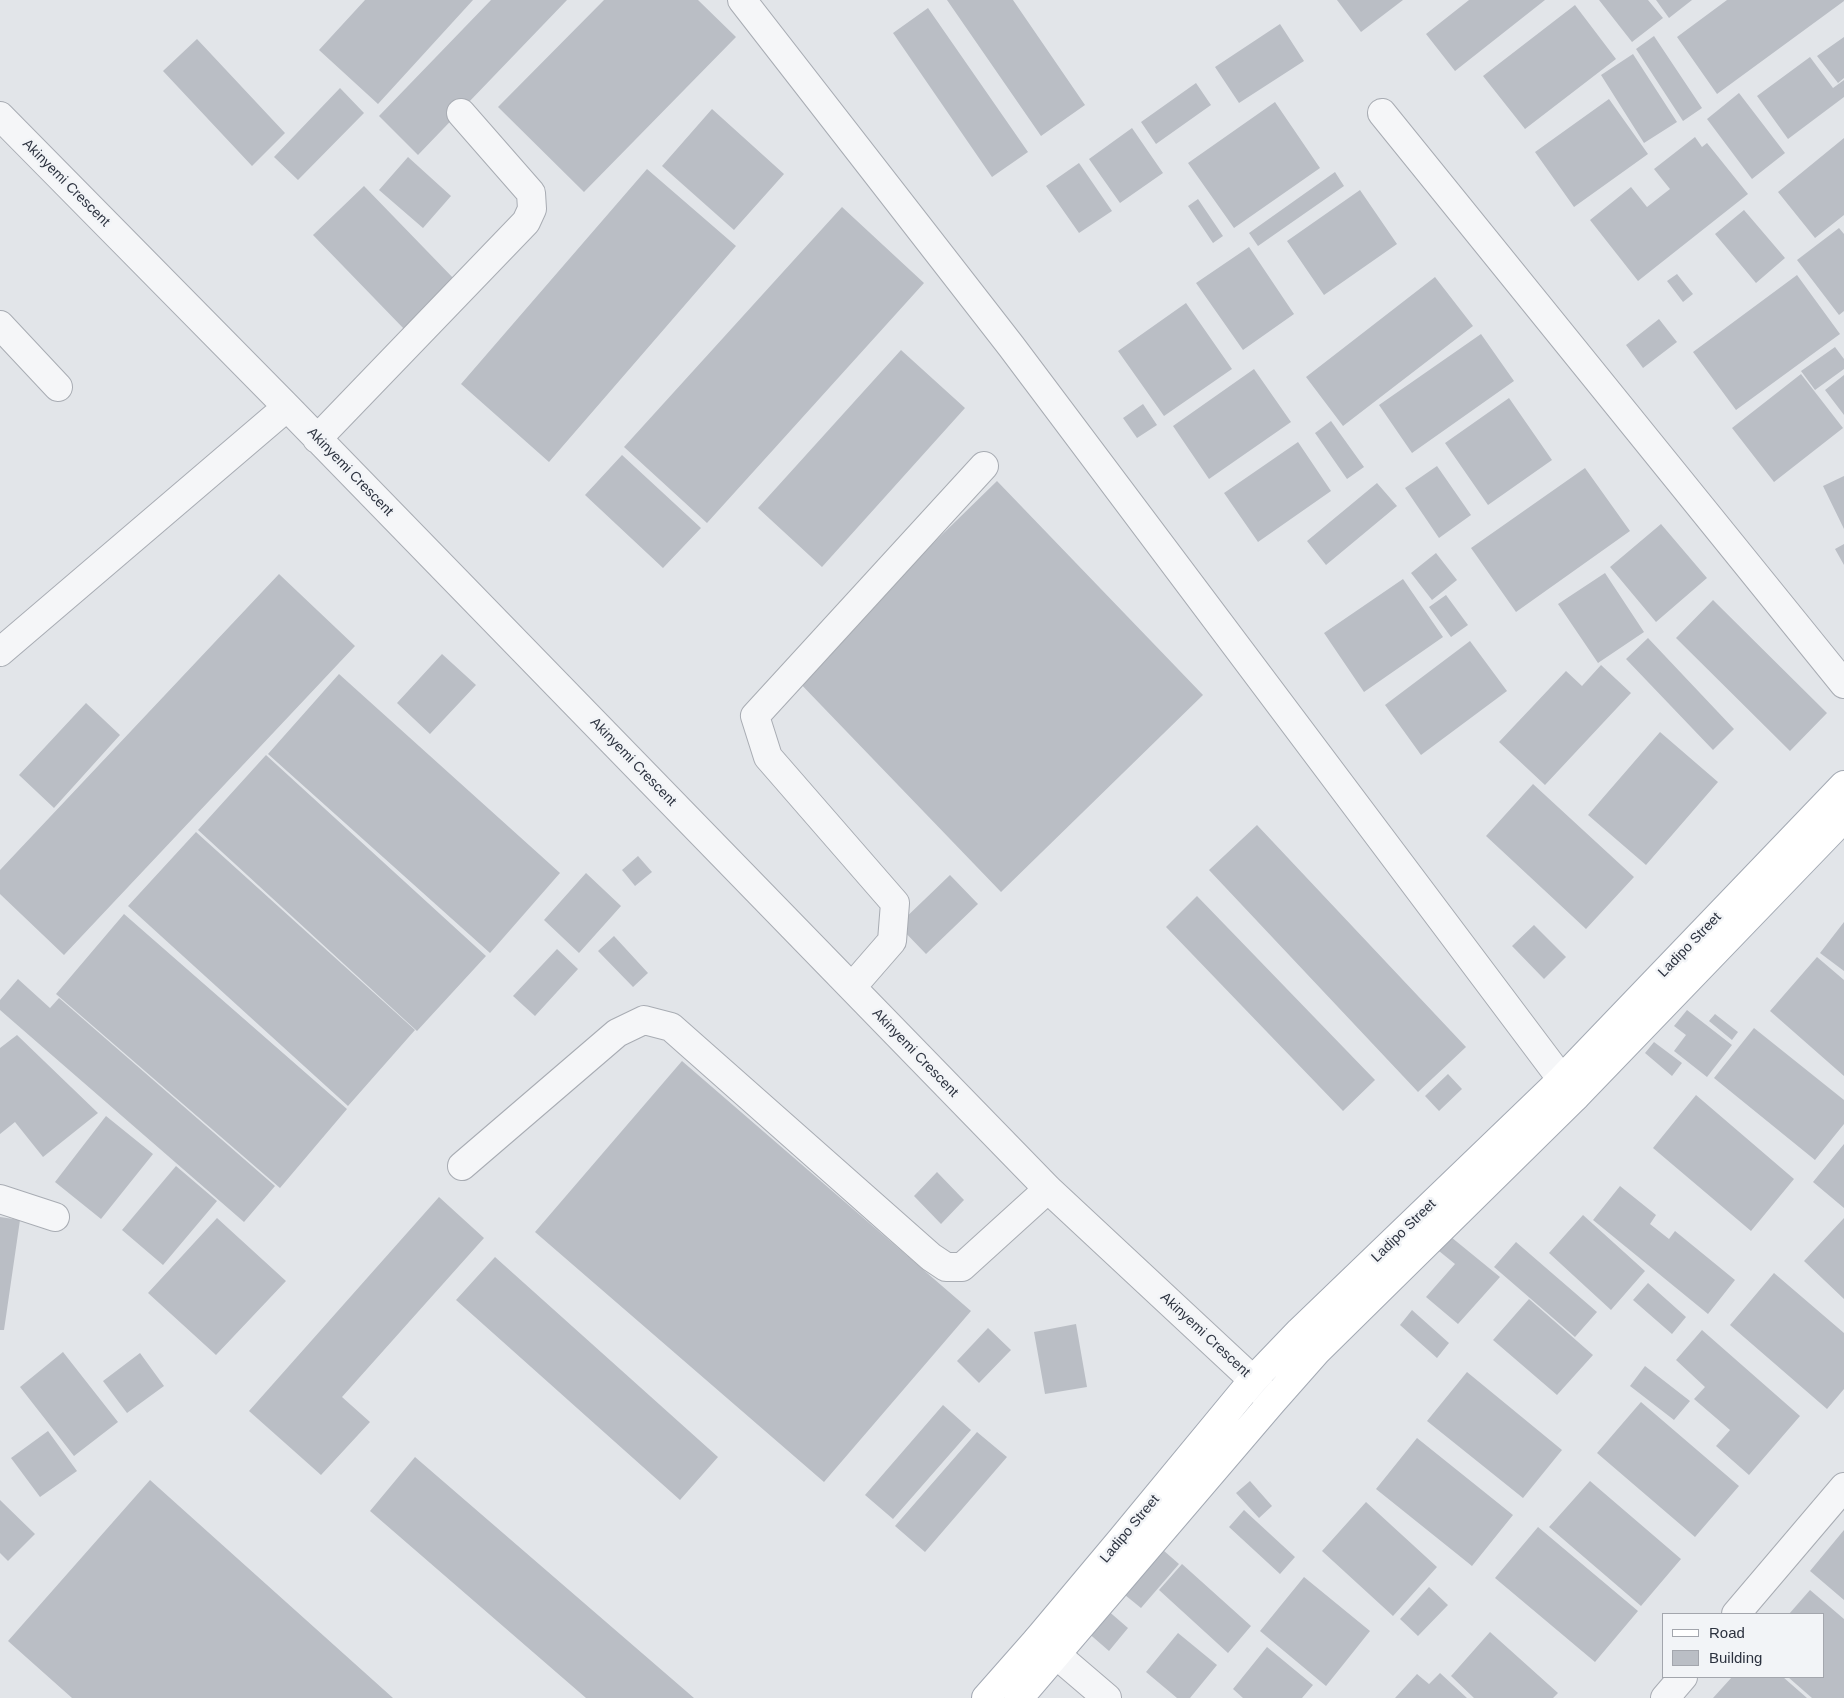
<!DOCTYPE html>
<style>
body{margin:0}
#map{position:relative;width:1844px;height:1698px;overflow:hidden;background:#e2e5e9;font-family:Helvetica,sans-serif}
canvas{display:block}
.legend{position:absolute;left:1662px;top:1613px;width:162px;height:65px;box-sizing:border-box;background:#f2f4f7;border:1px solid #a3a6ad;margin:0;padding:6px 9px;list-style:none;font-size:15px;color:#2c323f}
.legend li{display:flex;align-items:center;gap:10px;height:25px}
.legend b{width:25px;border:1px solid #a3a6ad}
</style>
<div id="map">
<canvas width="1844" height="1698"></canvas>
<ul class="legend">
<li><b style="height:6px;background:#fff"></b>Road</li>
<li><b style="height:14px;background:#babec5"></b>Building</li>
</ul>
</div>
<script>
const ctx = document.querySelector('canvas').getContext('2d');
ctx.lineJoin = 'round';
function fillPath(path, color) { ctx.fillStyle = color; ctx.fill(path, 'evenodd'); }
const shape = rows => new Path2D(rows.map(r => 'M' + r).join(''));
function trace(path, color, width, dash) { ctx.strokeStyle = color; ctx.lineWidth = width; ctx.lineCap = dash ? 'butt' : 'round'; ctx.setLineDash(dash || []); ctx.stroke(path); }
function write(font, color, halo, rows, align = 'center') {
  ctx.font = font + ' Helvetica,sans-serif'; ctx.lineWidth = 5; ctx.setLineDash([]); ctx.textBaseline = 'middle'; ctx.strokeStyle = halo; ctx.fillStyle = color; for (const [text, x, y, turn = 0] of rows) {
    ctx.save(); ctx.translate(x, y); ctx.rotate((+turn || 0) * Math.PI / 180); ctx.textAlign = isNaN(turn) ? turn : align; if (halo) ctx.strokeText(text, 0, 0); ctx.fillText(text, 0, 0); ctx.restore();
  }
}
const building = shape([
 [365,0,473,0,378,104,319,50],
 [491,0,567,0,418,155,379,116],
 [604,0,698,0,736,37,584,192,498,107],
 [947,0,1013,0,1085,105,1041,136],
 [1337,0,1403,0,1361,32],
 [1469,0,1545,0,1455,71,1426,34],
 [1599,0,1648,0,1663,18,1632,42],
 [1656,0,1692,0,1669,18],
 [1727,0,1844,0,1844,1,1717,94,1677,37],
 [1575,5,1616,59,1525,129,1483,76],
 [928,8,1028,152,992,177,893,33],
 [1280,24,1304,61,1239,103,1215,67],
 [1654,36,1702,108,1683,121,1636,49],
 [1844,37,1844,78,1838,83,1817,56],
 [197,39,285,133,252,166,163,71],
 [1633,54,1677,122,1644,143,1601,75],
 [1810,57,1833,88,1844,80,1844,97,1788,139,1757,96],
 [1196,83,1211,105,1156,144,1141,122],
 [340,88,364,113,298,180,274,157],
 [1739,93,1785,153,1752,179,1707,119],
 [1609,99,1648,154,1574,207,1535,152],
 [1275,102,1320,168,1234,228,1188,163],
 [712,109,784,174,734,230,662,166],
 [1132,128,1163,173,1120,203,1089,159],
 [1695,137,1702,147,1707,143,1748,194,1638,281,1590,220,1631,187,1647,207,1670,189,1654,169],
 [1844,138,1844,215,1815,238,1778,192],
 [408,157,451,196,423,228,379,190],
 [1079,163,1112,211,1079,233,1046,186],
 [647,169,736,246,549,462,461,384],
 [1335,172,1344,186,1258,246,1249,233],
 [364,186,456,281,405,330,313,235],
 [1360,190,1397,244,1324,295,1287,241],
 [1198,199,1223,236,1213,243,1188,206],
 [842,207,924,283,707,523,624,447],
 [1744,210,1785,258,1756,283,1715,234],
 [1839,228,1844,234,1844,311,1839,315,1797,260],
 [1249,247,1294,314,1243,350,1196,283],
 [1677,274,1693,294,1683,302,1667,281],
 [1797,275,1840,334,1736,410,1693,352],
 [1435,277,1473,326,1343,426,1306,377],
 [1186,303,1232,369,1164,416,1118,351],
 [1659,319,1677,342,1643,368,1626,345],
 [1481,334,1514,381,1412,453,1379,405],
 [1835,347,1844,359,1844,369,1815,390,1801,371],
 [901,350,965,408,822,567,758,508],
 [1254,369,1291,422,1209,479,1173,426],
 [1801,374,1843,428,1774,482,1732,428],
 [1844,375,1844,415,1825,390],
 [1509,398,1552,460,1488,505,1445,443],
 [1143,404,1157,425,1137,438,1123,418],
 [1331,421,1364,467,1347,479,1315,433],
 [1298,442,1331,491,1258,542,1224,493],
 [622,455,701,528,663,568,585,495],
 [1437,466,1471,515,1439,538,1405,488],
 [1585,468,1630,531,1516,612,1471,548],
 [1844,476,1844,529,1823,486],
 [997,481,1203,695,1001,892,795,678],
 [1377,483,1397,506,1326,565,1307,541],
 [1661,524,1707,578,1656,622,1610,567],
 [1844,544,1844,565,1835,549],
 [1436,553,1457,580,1432,600,1411,573],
 [1605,573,1644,632,1598,663,1558,604],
 [279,574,355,646,64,955,0,894,0,870],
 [1403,579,1443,637,1364,692,1324,633],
 [1446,595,1468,625,1451,637,1429,607],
 [1713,600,1827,713,1790,751,1676,638],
 [1648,638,1734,729,1713,750,1626,659],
 [1470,641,1507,691,1421,755,1385,705],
 [442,654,476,685,430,734,397,703],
 [1601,665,1631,693,1545,785,1499,742,1566,671,1582,686],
 [339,674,560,873,490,953,268,754],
 [86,703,120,735,54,808,19,775],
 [1660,732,1718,782,1646,865,1588,815],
 [266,755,486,956,417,1031,198,830],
 [1533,784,1634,877,1586,929,1486,836],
 [1257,825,1466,1047,1418,1092,1209,870],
 [196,832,415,1030,348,1106,128,906],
 [638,856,652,872,635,886,622,870],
 [586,873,621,906,579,953,544,920],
 [950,875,978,904,926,954,898,925],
 [1197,896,1375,1080,1343,1111,1166,927],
 [124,914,347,1109,280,1188,56,994],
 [1844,922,1844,971,1820,953],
 [1534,925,1566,957,1544,979,1512,946],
 [614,936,648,973,633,987,598,951],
 [557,949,578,969,535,1016,513,996],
 [1817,957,1844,980,1844,1076,1770,1011],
 [18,979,50,1008,59,998,275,1186,244,1222,0,1010,0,1000],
 [1687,1010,1732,1045,1707,1077,1674,1051,1686,1035,1674,1026],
 [1715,1014,1738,1032,1732,1040,1709,1021],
 [1754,1028,1844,1100,1844,1124,1815,1160,1714,1078],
 [17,1035,98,1113,43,1157,15,1122,0,1134,0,1048],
 [1654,1042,1682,1063,1672,1076,1645,1053],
 [682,1061,971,1311,824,1482,535,1232],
 [1448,1074,1462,1089,1439,1111,1425,1096],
 [1696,1095,1794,1179,1751,1231,1653,1148],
 [106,1116,153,1154,101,1219,55,1182],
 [1844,1144,1844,1208,1813,1182],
 [176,1166,217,1201,163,1265,122,1230],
 [937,1172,964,1200,941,1224,914,1196],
 [1620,1186,1656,1215,1650,1224,1669,1239,1675,1231,1735,1280,1708,1314,1593,1220],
 [439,1197,484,1238,342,1397,370,1422,321,1475,249,1411],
 [1583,1215,1645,1271,1611,1310,1549,1253],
 [0,1217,20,1220,4,1330,0,1330],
 [217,1218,286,1281,216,1355,148,1293],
 [1844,1218,1844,1299,1804,1261],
 [1451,1237,1500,1277,1458,1324,1426,1297,1455,1264,1439,1251],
 [1516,1242,1597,1312,1575,1337,1494,1267],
 [495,1257,718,1457,680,1500,456,1300],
 [1774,1273,1844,1333,1844,1389,1827,1409,1730,1325],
 [1648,1283,1686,1317,1672,1334,1633,1300],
 [1529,1299,1593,1355,1557,1395,1493,1340],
 [1412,1310,1449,1343,1437,1358,1400,1325],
 [1076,1324,1087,1387,1045,1394,1034,1332],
 [988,1328,1011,1350,979,1383,957,1361],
 [1702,1330,1800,1416,1749,1475,1716,1446,1730,1430,1694,1399,1705,1387,1676,1360],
 [63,1352,118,1422,74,1456,20,1387],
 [140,1353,164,1386,127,1413,103,1381],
 [1645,1366,1690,1401,1674,1420,1630,1386],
 [1467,1372,1562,1450,1523,1498,1427,1421],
 [1641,1402,1739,1486,1695,1537,1597,1453],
 [943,1405,971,1430,893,1519,865,1495],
 [48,1431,77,1471,40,1497,11,1458],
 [977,1432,1007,1457,925,1552,895,1526],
 [1417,1438,1513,1515,1472,1566,1376,1489],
 [415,1457,694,1698,586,1698,370,1511],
 [150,1480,393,1698,72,1698,8,1641],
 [1250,1481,1272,1506,1259,1518,1236,1493],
 [1590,1481,1681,1559,1641,1606,1549,1527],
 [0,1500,35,1534,8,1561,0,1553],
 [1366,1502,1437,1567,1393,1616,1322,1551],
 [1244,1510,1295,1557,1280,1574,1229,1527],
 [1538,1527,1638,1611,1595,1662,1495,1578],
 [1844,1530,1844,1600,1810,1571],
 [1163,1550,1179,1564,1141,1608,1125,1595],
 [1182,1564,1251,1626,1228,1653,1159,1590],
 [1304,1577,1370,1631,1326,1686,1260,1631],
 [1429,1587,1448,1605,1418,1636,1400,1619],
 [1810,1590,1844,1619,1844,1698,1812,1698,1788,1677,1823,1677,1823,1614,1789,1614],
 [1106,1609,1128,1628,1109,1651,1086,1631],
 [1490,1632,1558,1693,1553,1698,1474,1698,1451,1676],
 [1178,1633,1217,1665,1190,1698,1177,1698,1146,1672],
 [1267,1647,1313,1685,1302,1698,1243,1698,1233,1689],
 [1440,1673,1467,1698,1395,1698,1417,1674,1429,1684],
 [1732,1677,1783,1677,1807,1698,1713,1698]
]);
const minor = shape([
 [742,0,1011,346,1575,1097],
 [1382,113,1844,684],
 [0,116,287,407,1048,1189,1253,1380,1267,1397],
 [0,325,58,387],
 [317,439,526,222,532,209,531,193,461,113],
 [0,652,287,407],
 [852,987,892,941,895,903,768,757,755,716,984,466],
 [462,1166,617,1033,644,1020,671,1027,931,1257,946,1267,962,1267,1048,1189],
 [0,1199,55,1217],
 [1736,1614,1844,1487],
 [1038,1639,1107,1698],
 [1665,1698,1683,1677]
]);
const major = shape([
 [986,1698,1038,1639,1121,1540,1253,1380,1300,1331,1562,1079,1844,785],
 [1019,1698,1272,1402,1317,1351,1575,1097,1844,818]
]);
const streetNames = [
 ["Akinyemi Crescent",66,183,45],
 ["Akinyemi Crescent",350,472,46],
 ["Akinyemi Crescent",633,762,46],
 ["Ladipo Street",1690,945,-46],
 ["Akinyemi Crescent",915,1053,46],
 ["Ladipo Street",1404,1231,-44],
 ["Akinyemi Crescent",1205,1335,43],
 ["Ladipo Street",1130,1529,-50]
];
fillPath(building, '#babec5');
trace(minor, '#a8acb3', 30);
trace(major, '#a3a9b3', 30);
trace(minor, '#f5f6f8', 28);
trace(major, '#fff', 28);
write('14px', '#2c323f', '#f2f4f7', streetNames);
</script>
